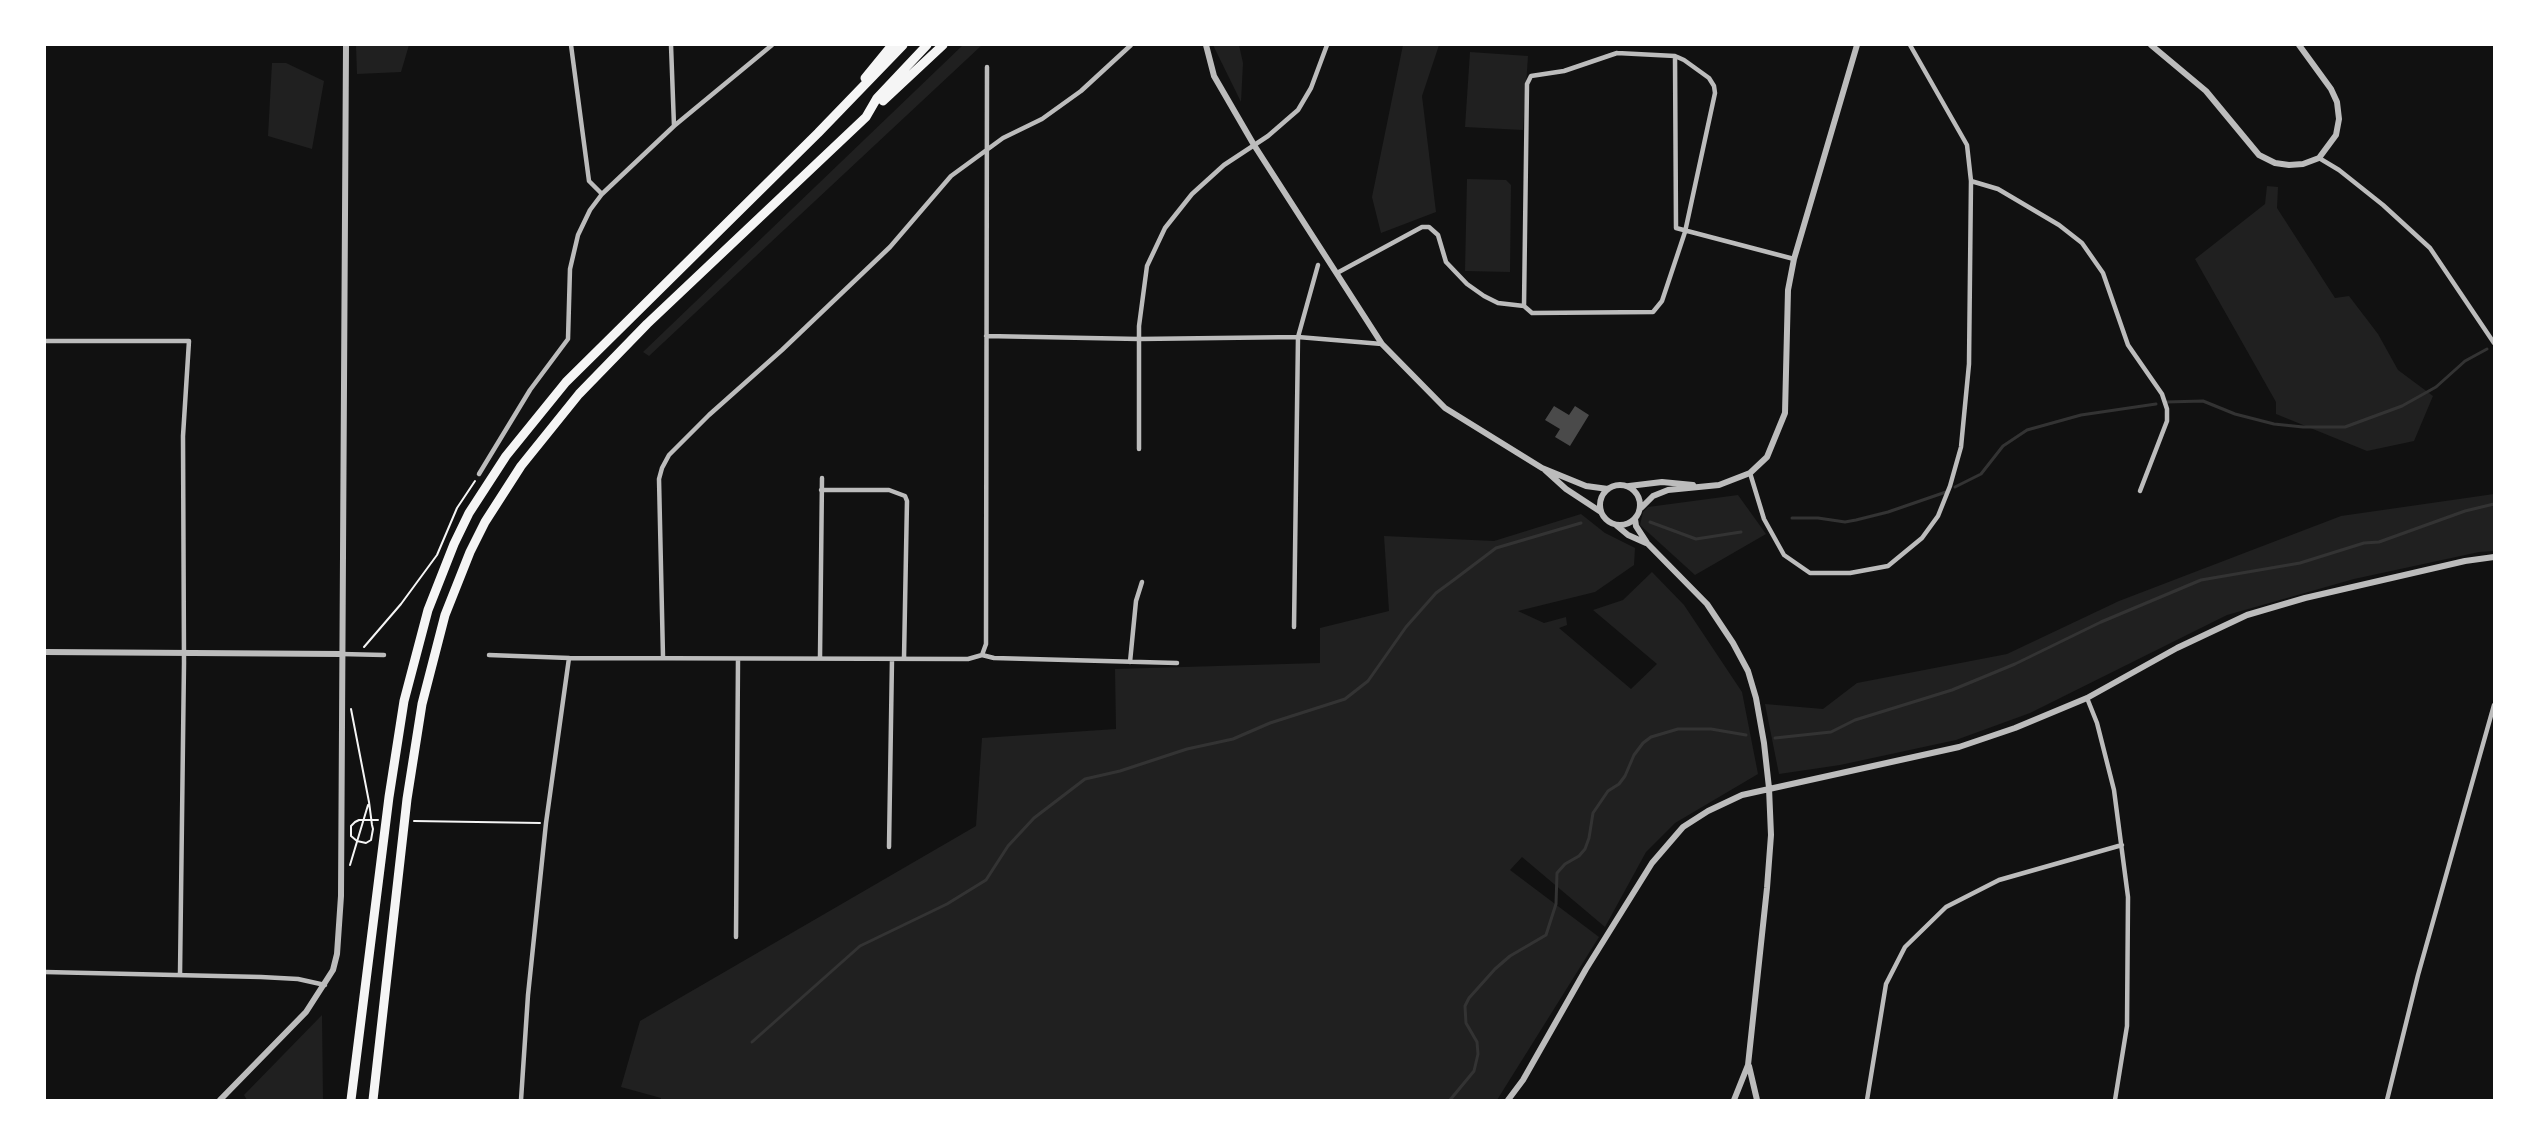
<!DOCTYPE html>
<style>
body{margin:0}
#map{position:relative;width:2539px;height:1145px;overflow:hidden;background:#111;font-family:"Noto Sans",sans-serif}
canvas{display:block}
.frame{position:absolute;inset:0;border:46px solid #fff;pointer-events:none}
</style>
<div id="map">
<canvas width="2539" height="1145"></canvas>
<div class="frame"></div>
</div>
<script>
const ctx = document.querySelector('canvas').getContext('2d');
ctx.lineJoin = 'round';
function fillPath(path, color) { ctx.fillStyle = color; ctx.fill(path, 'evenodd'); }
const shape = rows => new Path2D(rows.map(r => 'M' + r).join(''));
function trace(path, color, width, dash) { ctx.strokeStyle = color; ctx.lineWidth = width; ctx.lineCap = dash ? 'butt' : 'round'; ctx.setLineDash(dash || []); ctx.stroke(path); }
const green = shape([
 [356,45,409,45,401,72,357,74],
 [963,45,982,45,649,356,643,352],
 [1213,45,1239,45,1243,63,1241,102],
 [1403,45,1439,45,1422,96,1436,212,1381,233,1372,197],
 [1470,52,1528,56,1523,130,1465,127],
 [272,63,286,63,324,81,312,149,268,136],
 [1467,179,1506,180,1511,185,1510,272,1465,271],
 [2267,186,2278,187,2277,208,2335,298,2349,296,2378,334,2398,370,2433,396,2414,441,2367,451,2276,414,2276,402,2195,259,2265,204],
 [2494,494,2494,551,2479,552,2354,579,2227,615,2030,713,1956,740,1840,765,1779,774,1765,704,1823,709,1857,683,2007,654,2119,601,2341,516],
 [1738,495,1766,534,1695,575,1640,525,1643,512,1648,507],
 [1581,514,1605,533,1635,548,1634,565,1595,592,1518,611,1544,623,1566,617,1567,625,1559,628,1631,689,1657,664,1593,610,1623,600,1652,572,1684,605,1742,692,1758,774,1675,823,1646,852,1605,927,1522,857,1510,870,1599,937,1497,1100,661,1100,661,1098,621,1087,640,1021,976,826,982,738,1116,729,1115,669,1320,663,1320,628,1389,611,1384,536,1494,541],
 [322,1015,323,1100,247,1100,244,1095]
]);
const stream = shape([
 [2166,402,2203,401,2235,414,2274,424,2303,427,2345,427,2402,406,2436,387,2465,361,2487,349],
 [1955,487,1981,474,2003,446,2027,430,2081,415,2156,404],
 [1792,518,1818,518,1845,522,1856,520,1888,512,1946,492],
 [1650,522,1696,539,1741,532],
 [1775,738,1831,732,1855,720,1952,690,2015,664,2101,622,2201,580,2300,563,2364,543,2379,542,2465,511,2494,504],
 [752,1042,860,946,947,904,986,880,1008,846,1034,818,1085,779,1120,771,1187,749,1233,739,1270,723,1345,699,1368,681,1406,627,1436,593,1455,579,1496,548,1581,523],
 [1450,1100,1474,1071,1478,1054,1477,1042,1466,1023,1465,1006,1469,998,1495,969,1510,956,1546,935,1556,904,1557,873,1565,864,1579,856,1585,849,1589,838,1593,813,1608,791,1619,784,1625,776,1634,755,1643,743,1651,737,1678,729,1711,729,1746,735]
]);
const building = shape([
 [1554,406,1569,415,1575,406,1589,415,1570,446,1555,437,1560,429,1545,420]
]);
const path = shape([
 [364,647,401,604,437,555,457,508,475,481],
 [351,709,369,802,372,825,373,829,371,840,366,843,357,841,351,836,351,826,355,822,359,820,378,820],
 [414,821,540,823],
 [350,865,368,805]
]);
const minor = shape([
 [571,45,589,181,602,194],
 [671,45,674,126],
 [1617,53,1675,56,1684,60,1709,78,1714,86,1715,93,1685,232,1662,301,1653,312,1532,313,1524,306,1527,84,1531,76,1564,71,1617,53],
 [1675,56,1676,228,1794,259],
 [2319,158,2339,170,2383,205,2430,248,2494,343],
 [1971,181,1998,189,2059,225,2082,243,2103,273,2128,345,2162,394,2167,409,2167,421,2140,491],
 [1337,273,1422,227,1429,227,1438,235,1446,262,1467,284,1484,296,1498,303,1524,306],
 [986,336,1139,339,1298,337,1382,344],
 [45,341,189,341,183,436,184,663,180,974],
 [1139,449,1139,326,1147,266,1165,228,1192,194,1224,165,1268,136,1298,110,1311,88,1327,45],
 [1750,473,1764,519,1784,555,1810,573,1850,573,1888,566,1922,538,1938,516,1950,486,1961,447,1969,364,1971,181,1967,145,1910,45],
 [479,474,530,390,568,339,570,269,578,235,590,210,602,194,674,126,772,45],
 [821,490,889,490,905,496,907,501,904,658],
 [1294,627,1298,337,1318,265],
 [341,654,384,655],
 [489,655,569,658,968,659,982,655,994,658,1177,663],
 [982,655,986,644,987,67],
 [663,657,659,479,662,468,669,455,709,415,782,350,890,247,951,176,1003,138,1042,119,1081,91,1131,45],
 [820,657,822,478],
 [1130,662,1136,601,1142,582],
 [2087,698,2097,723,2114,790,2128,897,2127,1026,2115,1100],
 [889,847,892,659],
 [736,937,738,659],
 [45,972,261,977,298,979,325,985],
 [521,1100,528,995,546,823,569,658],
 [1867,1100,1886,984,1905,947,1946,907,1999,880,2122,845],
 [2387,1100,2418,975,2494,705]
]);
const tertiary = shape([
 [1206,45,1214,76,1254,145,1382,344,1445,408,1542,468,1586,486,1608,489],
 [2151,45,2206,91,2259,155,2275,163,2289,165,2303,164,2319,158,2336,135,2339,119,2337,102,2331,89,2299,45],
 [1545,470,1566,489,1601,512],
 '1600 505a20 20 0 1 1 40 0a20 20 0 1 1-40 0Z',
 [1629,486,1662,482,1693,485],
 [1641,508,1653,496,1668,490,1719,485,1750,473,1767,457,1785,413,1788,290,1794,259,1857,45],
 [1635,519,1636,526,1647,543,1707,604,1733,643,1748,671,1756,698,1764,743,1769,788,1771,835,1767,888,1748,1065,1734,1100],
 [1616,525,1628,535,1646,543],
 [45,652,341,654],
 [1749,1066,1757,1100],
 [220,1100,306,1012,333,970,337,954,341,896,346,45],
 [1508,1100,1523,1080,1586,969,1652,863,1683,827,1708,811,1742,795,1959,747,2015,728,2087,698,2177,648,2247,615,2305,598,2465,561,2494,557]
]);
const motorway = shape([
 [865,78,892,45],
 [883,101,943,45],
 [351,1100,389,797,404,701,428,610,454,544,469,513,506,456,566,382,818,133,903,45],
 [373,1100,407,799,422,704,445,615,470,552,485,522,521,466,579,394,647,324,866,117,877,98,927,45]
]);
fillPath(green, '#202020');
trace(stream, '#333', 3);
fillPath(building, '#4a4a4a');
trace(path, '#f5f5f5', 2);
trace(minor, '#bcbcbc', 4.5);
trace(tertiary, '#bcbcbc', 6);
trace(motorway, '#f5f5f5', 9);
</script>
